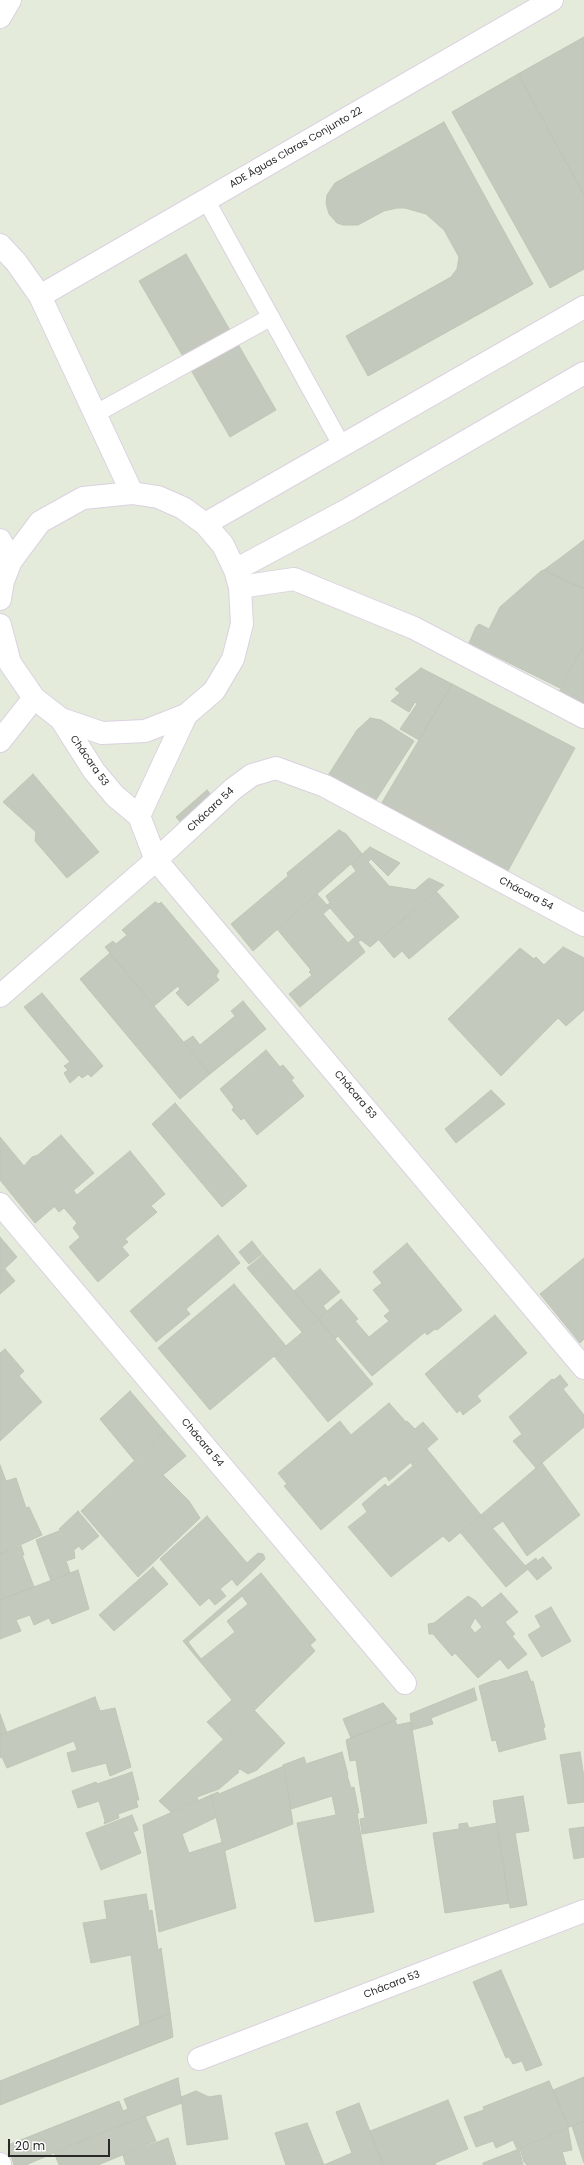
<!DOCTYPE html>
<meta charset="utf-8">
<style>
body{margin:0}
#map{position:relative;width:584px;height:2165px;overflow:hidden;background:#e4ebdb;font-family:Poppins,sans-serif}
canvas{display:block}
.scale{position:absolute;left:8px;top:2139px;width:102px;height:18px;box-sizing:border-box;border:2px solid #292929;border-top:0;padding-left:5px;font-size:12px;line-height:14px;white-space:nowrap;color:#292929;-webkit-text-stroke:3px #fff;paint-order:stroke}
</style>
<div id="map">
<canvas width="584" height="2165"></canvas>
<div class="scale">20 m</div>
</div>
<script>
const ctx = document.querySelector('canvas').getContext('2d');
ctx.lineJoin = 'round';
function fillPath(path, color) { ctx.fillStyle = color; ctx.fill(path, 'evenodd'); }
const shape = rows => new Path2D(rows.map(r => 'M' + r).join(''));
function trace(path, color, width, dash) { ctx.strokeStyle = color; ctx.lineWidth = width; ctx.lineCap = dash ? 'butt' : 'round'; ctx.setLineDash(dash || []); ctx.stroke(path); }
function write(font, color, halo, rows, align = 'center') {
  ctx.font = font + ' Poppins,sans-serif'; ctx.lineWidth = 3; ctx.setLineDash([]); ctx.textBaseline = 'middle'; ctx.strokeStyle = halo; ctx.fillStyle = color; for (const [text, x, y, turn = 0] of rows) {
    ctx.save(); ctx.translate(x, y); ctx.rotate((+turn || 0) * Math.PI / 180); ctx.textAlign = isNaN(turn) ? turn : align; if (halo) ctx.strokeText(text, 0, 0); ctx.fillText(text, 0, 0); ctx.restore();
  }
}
const building = shape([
 [584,37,584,195,518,74,584,37],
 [518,74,584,195,584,269,550,288,452,112,518,74],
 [444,122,533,284,368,376,346,336,451,277,457,269,459,257,444,230,426,214,405,208,397,208,384,211,358,225,343,225,337,223,329,214,326,203,327,195,335,183,444,122],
 [186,254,276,410,230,437,139,281,186,254],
 [584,540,584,589,544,570,567,553,584,540],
 [544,570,584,589,584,644,560,688,469,643,476,627,479,624,489,629,500,607,541,571,544,570],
 [583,646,584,647,584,704,559,692,583,646],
 [421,668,452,684,419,740,400,729,417,704,415,702,409,712,391,701,400,693,395,689,421,668],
 [452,684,575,748,504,878,377,811,452,684],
 [370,718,381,720,414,741,372,806,327,777,357,730,370,718],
 [33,774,99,852,67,878,35,841,36,832,3,802,33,774],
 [207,790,217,802,186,829,176,817,207,790],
 [339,830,346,834,362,854,253,951,231,924,288,876,287,873,339,830],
 [370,847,400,863,388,876,371,859,368,862,389,886,415,890,429,878,444,885,370,947,361,940,358,942,365,952,300,1007,289,994,312,975,309,972,311,970,277,929,317,894,327,905,330,903,326,896,356,871,351,864,370,847],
 [330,908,355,937,348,943,323,914,330,908],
 [436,891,459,917,409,959,402,951,394,958,379,940,436,891],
 [155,902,159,904,161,902,219,971,216,976,219,980,188,1006,176,993,180,989,178,986,154,1006,105,947,113,941,116,944,127,935,122,930,155,902],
 [563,947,584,958,584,1010,566,1026,558,1018,501,1076,448,1019,520,948,534,959,536,957,544,965,563,947],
 [110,953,210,1074,180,1099,80,979,110,953],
 [42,993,103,1066,91,1077,88,1074,82,1078,79,1075,70,1083,64,1073,68,1070,64,1066,70,1062,24,1007,42,993],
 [243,1001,266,1029,210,1074,184,1042,193,1036,200,1045,235,1016,231,1011,243,1001],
 [266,1050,280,1067,283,1065,294,1078,291,1080,304,1096,257,1135,244,1118,241,1120,232,1110,234,1107,220,1089,266,1050],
 [491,1090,505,1104,456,1143,445,1129,491,1090],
 [175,1103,247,1186,222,1207,152,1124,175,1103],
 [61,1135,94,1173,35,1223,0,1180,0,1137,24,1166,32,1157,38,1155,61,1135],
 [130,1151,165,1194,151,1206,157,1212,125,1239,128,1242,122,1247,129,1255,98,1282,69,1247,80,1237,73,1228,77,1223,64,1208,59,1212,54,1206,73,1190,77,1195,130,1151],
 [218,1235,240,1263,186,1309,190,1314,156,1342,130,1311,218,1235],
 [0,1237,17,1257,0,1273,0,1237],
 [252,1241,262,1254,249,1264,239,1252,252,1241],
 [407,1243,462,1310,437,1330,435,1329,427,1335,425,1332,372,1376,338,1336,335,1339,318,1319,341,1299,358,1319,355,1321,369,1337,389,1321,384,1316,390,1311,373,1290,382,1283,373,1272,407,1243],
 [263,1255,318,1319,302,1332,247,1268,263,1255],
 [584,1258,584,1339,580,1343,540,1294,584,1258],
 [5,1269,15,1281,0,1294,0,1273,5,1269],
 [320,1269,340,1292,323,1306,327,1311,318,1319,294,1291,320,1269],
 [234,1284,286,1346,210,1410,158,1348,234,1284],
 [495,1315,527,1353,477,1396,481,1401,463,1415,460,1410,457,1413,425,1374,495,1315],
 [318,1319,373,1384,328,1422,274,1356,318,1319],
 [5,1349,24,1371,19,1376,42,1402,0,1441,0,1353,5,1349],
 [560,1375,568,1385,563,1389,584,1415,584,1427,536,1468,513,1441,522,1434,509,1417,552,1379,554,1380,560,1375],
 [130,1391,165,1432,134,1460,100,1419,130,1391],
 [389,1403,406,1422,407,1421,415,1429,423,1422,438,1439,389,1481,386,1476,383,1477,321,1530,284,1486,287,1484,278,1473,340,1421,351,1435,389,1403],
 [165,1432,186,1456,163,1475,189,1501,200,1518,138,1577,81,1511,165,1432],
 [427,1449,481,1515,449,1542,443,1536,391,1577,348,1527,367,1512,362,1504,385,1484,388,1487,413,1466,411,1463,427,1449],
 [542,1463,580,1515,527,1556,503,1521,493,1528,481,1515,542,1463],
 [0,1465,6,1481,16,1478,26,1508,29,1507,42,1535,0,1554,0,1465],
 [78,1511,99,1536,82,1550,79,1546,74,1550,59,1529,78,1511],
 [481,1515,528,1569,506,1587,460,1532,481,1515],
 [207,1516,247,1563,258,1553,263,1554,265,1558,264,1560,237,1586,232,1579,220,1589,226,1596,215,1605,209,1598,200,1606,160,1559,207,1516],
 [59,1531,74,1551,75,1558,66,1561,70,1573,51,1581,36,1540,59,1531],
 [21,1546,24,1555,22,1555,34,1587,0,1600,0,1554,21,1546],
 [543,1557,552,1568,537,1580,525,1566,536,1558,537,1561,543,1557],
 [153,1567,168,1584,114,1631,99,1615,153,1567],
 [78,1570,89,1609,52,1624,49,1618,34,1625,30,1615,16,1620,21,1631,0,1639,0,1600,78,1570],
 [261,1573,316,1640,310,1645,315,1651,224,1740,207,1722,232,1700,183,1641,261,1573],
 [242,1596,248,1604,227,1621,235,1632,201,1659,188,1642,242,1596],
 [501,1593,518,1612,505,1622,515,1634,512,1636,527,1654,508,1669,500,1659,478,1678,455,1653,452,1656,433,1634,429,1634,428,1624,434,1623,468,1596,476,1601,482,1608,501,1593],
 [475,1618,482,1627,475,1633,470,1627,475,1618],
 [551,1607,571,1641,542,1657,528,1635,541,1627,535,1616,551,1607],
 [527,1671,531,1682,533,1681,545,1727,543,1728,546,1739,499,1752,496,1740,492,1741,479,1686,495,1680,496,1681,527,1671],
 [474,1688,477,1700,431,1718,433,1724,412,1730,410,1714,474,1688],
 [95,1697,100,1711,115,1708,131,1767,110,1776,106,1763,72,1772,67,1753,77,1750,74,1741,7,1768,2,1757,0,1758,0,1735,95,1697],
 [383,1703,397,1719,351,1738,343,1719,383,1703],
 [254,1710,285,1743,257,1770,248,1774,240,1769,237,1771,239,1772,219,1789,197,1797,198,1800,171,1812,159,1801,254,1710],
 [0,1714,7,1733,0,1735,0,1714],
 [395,1720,397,1725,411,1722,427,1823,362,1834,360,1819,365,1818,356,1760,350,1761,346,1740,395,1720],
 [342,1752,348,1775,347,1775,351,1788,354,1787,359,1813,357,1813,374,1912,315,1922,297,1823,336,1815,332,1796,291,1809,283,1765,304,1757,306,1764,342,1752],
 [580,1752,584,1777,584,1802,568,1804,560,1755,580,1752],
 [284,1766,293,1824,224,1851,211,1795,218,1792,219,1794,284,1766],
 [132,1772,139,1800,136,1800,138,1807,118,1814,119,1818,104,1824,105,1821,99,1801,78,1808,72,1791,96,1782,97,1784,132,1772],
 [211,1795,217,1817,182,1834,189,1853,223,1842,236,1908,159,1932,143,1825,211,1795],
 [523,1796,529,1831,515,1833,527,1905,510,1908,493,1801,523,1796],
 [132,1815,138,1830,133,1832,141,1853,101,1870,86,1833,132,1815],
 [467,1823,469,1828,497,1823,509,1903,445,1913,433,1833,459,1829,459,1824,467,1823],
 [584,1827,584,1857,574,1859,569,1829,584,1827],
 [146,1894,149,1911,152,1910,158,1950,161,1948,170,2013,140,2025,131,1955,91,1963,83,1923,107,1919,104,1901,146,1894],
 [501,1970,542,2065,526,2071,522,2061,513,2064,509,2057,506,2058,473,1982,501,1970],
 [170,2013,173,2037,0,2105,0,2081,170,2013],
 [584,2077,584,2121,569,2127,553,2090,584,2077],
 [178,2078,182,2103,98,2134,26,2165,14,2165,8,2145,119,2101,123,2111,128,2109,124,2099,178,2078],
 [549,2081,569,2127,517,2149,513,2140,496,2148,493,2141,476,2147,464,2117,484,2110,483,2107,549,2081],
 [196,2091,209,2097,221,2095,228,2139,187,2145,181,2097,196,2091],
 [448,2100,468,2149,435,2163,436,2165,383,2165,370,2131,448,2100],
 [359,2103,383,2165,324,2165,352,2153,336,2112,359,2103],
 [145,2116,156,2141,98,2165,59,2165,54,2152,145,2116],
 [584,2121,584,2163,572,2126,584,2121],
 [307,2123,324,2165,286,2165,275,2133,307,2123],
 [568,2128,572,2150,562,2152,566,2165,527,2165,524,2162,520,2148,568,2128],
 [168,2138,176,2165,126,2165,123,2155,168,2138],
 [519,2149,523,2165,483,2165,483,2163,519,2149]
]);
const service = shape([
 [206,200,342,446],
 [95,414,271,317]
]);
const minor = shape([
 [240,587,294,579,414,628,584,717],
 [61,719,94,771,115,796,139,816,156,860,584,1368],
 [139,816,186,715],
 [0,996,156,860,233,789,252,775,276,768,325,786,584,925],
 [0,1204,405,1683],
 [199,2059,584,1911],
 [0,2164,0,2165]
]);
const tertiary = shape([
 [0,17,10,0],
 [0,245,16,262,40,296,132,493],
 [40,296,552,0],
 [205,524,584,307],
 [0,540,11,561],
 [235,570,349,509,584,373],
 [0,599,3,581,11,561,40,522,83,498,132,493,158,497,183,508,205,524,223,545,235,570,240,587,242,624,233,659,214,691,186,715,145,731,102,733,61,719,34,698,10,663,0,625],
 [0,741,34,698]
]);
const streetNames = [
 ["ADE Águas Claras Conjunto 22",296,148,-30],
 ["Chácara 53",89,761,55],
 ["Chácara 54",211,810,-43],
 ["Chácara 54",526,894,28],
 ["Chácara 53",355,1095,50],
 ["Chácara 54",202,1443,50],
 ["Chácara 53",392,1985,-21]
];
fillPath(building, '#c4c9be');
trace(building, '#bec6b5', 1);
trace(service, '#dbd1e1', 19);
trace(minor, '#dbd1e1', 24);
trace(tertiary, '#dbd1e1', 24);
trace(service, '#fff', 17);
trace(minor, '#fff', 22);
trace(tertiary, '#fff', 22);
write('10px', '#292929', '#fff', streetNames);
</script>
